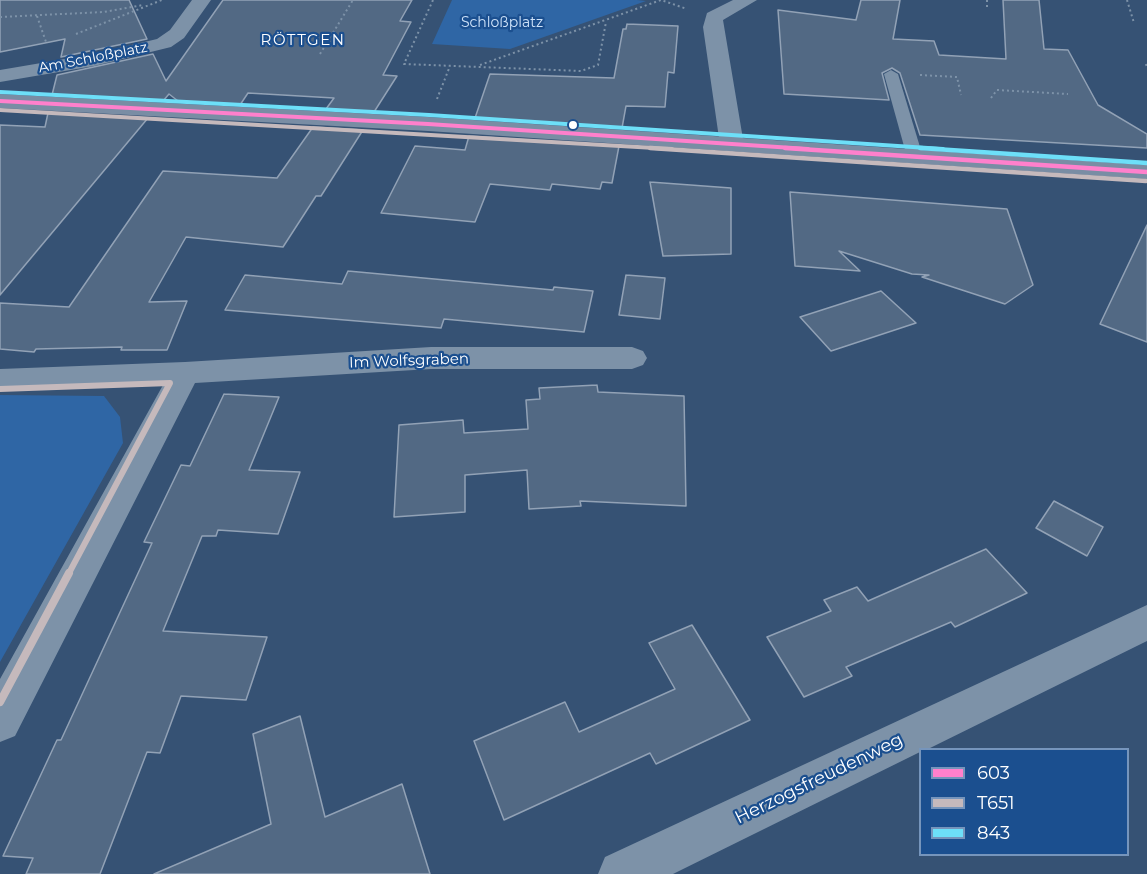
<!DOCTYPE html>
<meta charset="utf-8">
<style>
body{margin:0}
#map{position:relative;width:1147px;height:874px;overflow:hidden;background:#365274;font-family:Montserrat,sans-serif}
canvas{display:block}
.legend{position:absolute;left:919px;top:748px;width:210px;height:108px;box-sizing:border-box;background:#1b4f8f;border:2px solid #7695bc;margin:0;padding:8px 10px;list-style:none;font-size:18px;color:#fff}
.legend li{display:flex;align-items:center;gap:12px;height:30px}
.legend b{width:30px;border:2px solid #7695bc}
</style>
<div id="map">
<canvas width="1147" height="874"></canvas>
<ul class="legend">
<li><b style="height:8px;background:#ff80cc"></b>603</li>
<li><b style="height:8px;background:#c5b9bc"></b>T651</li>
<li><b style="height:8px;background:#6ddff8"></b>843</li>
</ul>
</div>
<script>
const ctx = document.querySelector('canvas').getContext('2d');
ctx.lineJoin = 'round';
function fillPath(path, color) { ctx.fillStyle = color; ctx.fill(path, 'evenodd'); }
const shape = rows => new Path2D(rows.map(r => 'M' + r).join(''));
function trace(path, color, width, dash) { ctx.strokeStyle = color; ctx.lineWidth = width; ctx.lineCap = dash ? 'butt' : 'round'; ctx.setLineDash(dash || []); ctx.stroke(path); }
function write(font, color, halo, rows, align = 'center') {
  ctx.font = font + ' Montserrat,sans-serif'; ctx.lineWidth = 4.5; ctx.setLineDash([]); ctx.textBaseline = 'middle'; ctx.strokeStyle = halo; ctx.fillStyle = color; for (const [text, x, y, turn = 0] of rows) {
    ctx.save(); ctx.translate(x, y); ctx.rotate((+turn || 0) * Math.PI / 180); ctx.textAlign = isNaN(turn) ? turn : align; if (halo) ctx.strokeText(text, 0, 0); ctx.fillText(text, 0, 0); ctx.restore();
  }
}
const green = shape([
 [452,0,637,0,646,1,510,49,432,44],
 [0,395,104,396,120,417,123,443,0,662]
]);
const building = shape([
 [0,0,129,0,147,39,61,57,65,39,0,52,0,0],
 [223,0,412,0,400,21,411,22,383,75,397,76,374,112,326,109,334,98,248,93,240,105,178,101,169,94,163,101,52,95,57,75,153,54,166,81,223,0],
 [861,0,900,0,893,39,934,41,939,55,1006,59,1003,0,1039,0,1044,49,1068,50,1098,105,1147,134,1147,148,920,135,900,73,892,68,882,73,889,100,784,94,778,10,856,20,861,0],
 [627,24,678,26,674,73,668,72,665,107,626,106,622,128,475,118,490,74,614,78,623,29,626,29,627,24],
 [48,113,148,118,0,295,0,125,45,127,48,113],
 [313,127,363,130,321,196,316,196,283,247,186,237,149,302,187,301,167,350,121,350,122,347,36,349,34,352,0,349,0,303,69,307,163,171,277,178,313,127],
 [469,136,619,146,612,183,602,182,600,189,552,184,550,190,490,184,475,222,381,213,415,146,465,150,469,136],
 [650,182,731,188,731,254,663,256,650,182],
 [790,192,1007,209,1033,285,1005,304,922,277,929,275,912,274,839,251,860,271,795,266,790,192],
 [1147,225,1147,342,1100,324,1147,225],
 [348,271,553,290,554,287,593,291,584,332,444,319,441,328,225,310,245,275,342,284,348,271],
 [626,275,665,278,660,319,619,315,626,275],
 [881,291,916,323,831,351,800,317,881,291],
 [597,385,598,392,684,396,686,506,580,501,581,506,529,509,527,470,465,475,465,512,394,517,399,425,463,420,464,433,528,429,526,400,540,399,539,388,597,385],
 [224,394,279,397,249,470,300,472,278,534,218,530,216,536,202,536,163,631,267,637,246,700,181,696,160,753,147,752,100,874,26,874,33,858,3,856,57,740,61,740,152,543,144,542,181,465,190,466,224,394],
 [1054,501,1103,527,1087,556,1036,528,1054,501],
 [986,549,1027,593,955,627,951,622,846,667,852,676,804,697,767,637,831,611,824,600,857,587,868,601,986,549],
 [692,625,750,720,656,764,650,753,504,820,474,741,565,702,579,732,675,689,649,643,692,625],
 [300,716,325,817,402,784,430,874,154,874,271,824,253,734,300,716]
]);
const path = shape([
 [433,0,404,64,581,71,598,65,606,22],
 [987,0,987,8],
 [1127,0,1134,23],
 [37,16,46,42],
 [0,17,104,12,143,5],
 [76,34,162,0],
 [320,54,353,0],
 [1146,64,1147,68],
 [480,65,661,0,687,9],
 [920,75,957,77,961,95],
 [991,98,997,90,1068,94],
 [437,99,450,66]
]);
const service = shape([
 [891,70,898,74,923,157,920,160,915,162,907,157,884,74,891,70]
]);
const minor = shape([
 [192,0,211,0,184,38,171,47,94,66,0,82,0,70,94,54,157,39,170,30,192,0],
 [733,0,757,0,723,20,744,145,740,150,732,152,724,150,720,145,703,27,707,13,733,0],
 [431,347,632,347,643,351,647,358,643,365,632,369,431,369,195,383,15,736,0,742,0,679,163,385,0,391,0,369,185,362,431,347],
 [1147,605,1147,641,926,750,920,750,920,752,673,874,598,874,605,857,1147,605]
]);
const secondary = shape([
 [0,94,428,117,1147,165,1147,179,428,131,0,108,0,94]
]);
const bus1Far1 = shape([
 [0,101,428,124,808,149]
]);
const bus1 = shape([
 [785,148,1147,172]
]);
const bus2Far3 = shape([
 [0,110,672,149]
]);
const bus2Far2 = shape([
 [650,148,1146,181]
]);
const bus2Far1 = shape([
 [0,389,170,383,68,575]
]);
const bus2 = shape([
 [0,702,69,573]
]);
const bus3Far1 = shape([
 [0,92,429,115,943,149]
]);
const bus3 = shape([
 [920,148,1147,163]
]);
const markers = [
 [573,125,5,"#fff"]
];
const farParknames = [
 ["Schloßplatz",502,23]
];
const farStreetnames = [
 ["Am Schloßplatz",93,58,-11]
];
const farQuarternames = [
 ["RÖTTGEN",303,41]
];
const streetNames = [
 ["Im Wolfsgraben",409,361,-2]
];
const nearStreetnames = [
 ["Herzogsfreudenweg",819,779,-26]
];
fillPath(green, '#2f66a5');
fillPath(building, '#526984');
trace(building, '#92a2b6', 1.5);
trace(path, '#7d92a8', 2, [2, 3]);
fillPath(service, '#7d92a8');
fillPath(minor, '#7d92a8');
fillPath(secondary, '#798da4');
trace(bus1Far1, '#ff80cc', 4);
trace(bus1, '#ff80cc', 4.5);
trace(bus2Far3, '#c5b9bc', 4);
trace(bus2Far2, '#c5b9bc', 4.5);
trace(bus2Far1, '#c5b9bc', 6);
trace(bus2, '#c5b9bc', 8);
trace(bus3Far1, '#6ddff8', 4);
trace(bus3, '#6ddff8', 4.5);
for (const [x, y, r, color] of markers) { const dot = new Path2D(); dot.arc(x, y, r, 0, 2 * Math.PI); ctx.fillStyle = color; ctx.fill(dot); trace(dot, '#1b4f8f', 2); }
write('14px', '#cfe3fa', '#1b4f8f', farParknames);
write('14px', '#fff', '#1b4f8f', farStreetnames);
ctx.letterSpacing = '1.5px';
write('15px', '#fff', '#1b4f8f', farQuarternames);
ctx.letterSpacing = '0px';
write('15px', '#fff', '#1b4f8f', streetNames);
write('18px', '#fff', '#1b4f8f', nearStreetnames);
</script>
